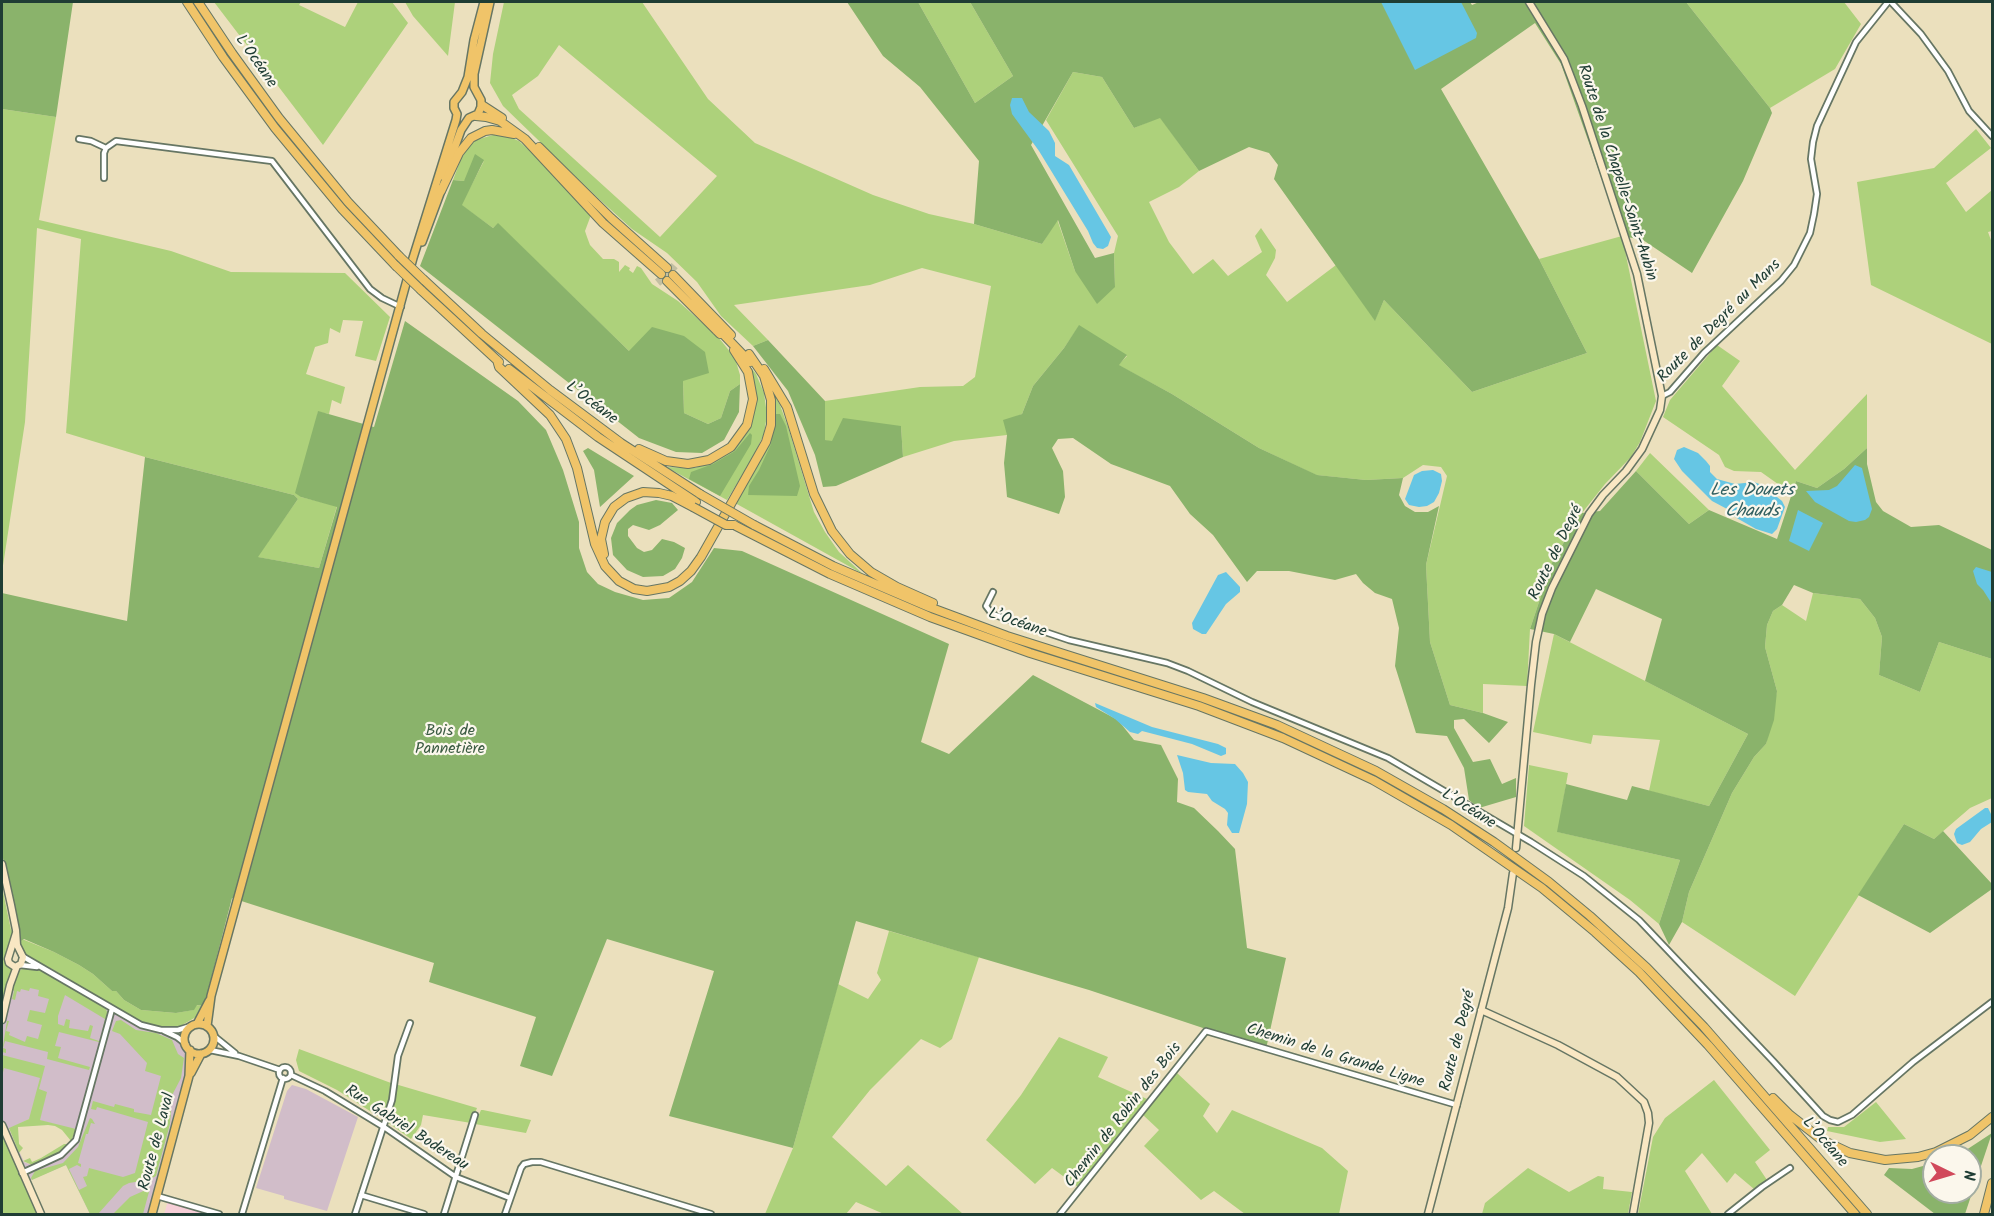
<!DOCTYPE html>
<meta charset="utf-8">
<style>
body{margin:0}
#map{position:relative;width:1994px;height:1216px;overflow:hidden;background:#ebe0bd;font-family:Kalam,sans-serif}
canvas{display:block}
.frame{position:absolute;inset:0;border:3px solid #1f3d34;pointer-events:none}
.north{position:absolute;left:1922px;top:1144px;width:60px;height:60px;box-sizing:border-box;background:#fbf7ec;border:2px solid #a3ada2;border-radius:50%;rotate:95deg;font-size:16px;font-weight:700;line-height:24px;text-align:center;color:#1f3d34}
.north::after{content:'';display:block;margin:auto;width:21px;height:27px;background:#d1495b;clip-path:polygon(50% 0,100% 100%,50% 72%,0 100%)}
</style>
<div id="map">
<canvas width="1994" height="1216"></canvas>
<div class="frame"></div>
<div class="north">N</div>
</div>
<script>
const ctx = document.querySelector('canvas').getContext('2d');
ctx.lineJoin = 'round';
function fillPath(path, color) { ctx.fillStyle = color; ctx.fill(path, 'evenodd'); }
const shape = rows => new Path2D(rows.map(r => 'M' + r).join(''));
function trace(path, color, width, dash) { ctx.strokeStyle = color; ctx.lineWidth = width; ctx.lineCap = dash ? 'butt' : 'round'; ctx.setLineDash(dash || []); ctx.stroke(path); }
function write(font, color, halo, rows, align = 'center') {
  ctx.font = font + ' Kalam,sans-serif'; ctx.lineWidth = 4.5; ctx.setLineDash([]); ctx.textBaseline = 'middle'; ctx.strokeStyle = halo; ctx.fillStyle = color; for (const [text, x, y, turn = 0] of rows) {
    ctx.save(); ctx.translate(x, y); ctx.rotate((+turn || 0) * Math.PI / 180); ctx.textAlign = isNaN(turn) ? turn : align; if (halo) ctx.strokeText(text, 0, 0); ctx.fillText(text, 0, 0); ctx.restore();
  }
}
const built = shape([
 [168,1201,214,1214,164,1214]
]);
const industrial = shape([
 [24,960,128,1018,161,1030,186,1044,190,1050,190,1058,152,1214,90,1214,66,1165,26,1182,2,1138,2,1020,13,966],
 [31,1118,76,1130,74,1136,63,1150,32,1165,24,1162,9,1129],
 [292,1085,306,1089,358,1117,327,1211,284,1199,284,1196,256,1188,287,1091]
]);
const green = shape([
 [214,2,301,2,299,5,345,27,358,2,392,2,408,23,323,145],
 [405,2,455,2,448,56,413,16],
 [504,2,642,2,708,99,755,143,873,195,929,214,974,224,1042,244,1057,219,1075,271,1115,287,1114,253,1118,236,1046,120,1073,72,1102,77,1134,128,1160,117,1199,171,1179,187,1149,202,1169,242,1193,274,1213,259,1228,276,1262,252,1255,236,1261,228,1276,250,1275,258,1266,275,1287,302,1336,265,1375,320,1384,300,1472,392,1587,353,1539,259,1622,236,1656,401,1640,442,1631,457,1605,484,1582,513,1553,560,1530,629,1527,686,1483,684,1483,713,1450,705,1430,642,1426,565,1447,476,1441,467,1423,465,1403,478,1366,480,1316,475,1259,448,1172,394,1118,365,1127,356,1079,326,1064,348,1033,386,1022,414,1013,418,1007,435,954,441,903,457,901,426,832,442,824,440,825,401,920,387,963,386,975,377,991,286,922,268,870,285,734,305,768,340,753,346,721,316,697,282,667,253,632,229,599,199,503,106,490,83,493,54],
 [559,45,717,176,660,237,519,109,512,95,538,76],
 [918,2,970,2,1013,76,975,103],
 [1686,2,1844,2,1861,24,1835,69,1770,108],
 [2,109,56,117,39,220,171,251,231,272,345,273,390,317,376,361,355,356,363,321,343,320,340,333,330,328,328,343,315,347,306,374,345,387,341,404,332,400,329,414,318,412,301,497,337,506,319,568,257,557,298,499,294,495,145,457,66,433,81,239,37,228,25,422,2,572],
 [1976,129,1991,148,1946,183,1966,212,1992,190,1992,231,1988,232,1992,243,1992,344,1871,285,1857,182,1934,168],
 [493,135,507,136,519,141,562,181,566,189,591,215,585,231,587,237,590,245,603,259,614,259,619,262,619,272,625,265,630,268,629,270,633,273,637,266,641,268,652,284,678,301,719,338,735,358,740,375,740,384,730,391,721,418,708,424,684,413,683,381,629,351,498,224,493,228,461,205,484,161,464,181,453,180,461,159,469,146,476,140],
 [1717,345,1740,361,1722,386,1795,470,1867,394,1867,448,1844,469,1817,488,1796,481,1792,494,1761,472,1734,471,1725,467,1719,455,1663,417,1670,400],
 [742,356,756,374,764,393,767,415,764,434,753,457,727,500,666,467,695,468,712,462,733,448,741,439,748,429,755,405],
 [773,393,780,405,788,427,814,512,825,532,839,552,863,574,735,503,769,442,773,431,775,414],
 [1650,453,1709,510,1689,524,1636,471],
 [1813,593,1860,599,1875,618,1882,637,1879,675,1920,692,1939,642,1992,659,1992,798,1970,808,1934,839,1904,824,1795,996,1682,922,1689,892,1732,793,1754,757,1766,744,1777,691,1765,647,1767,625,1773,611,1782,605,1806,621],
 [1554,634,1748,734,1709,806,1649,791,1660,740,1593,735,1591,744,1533,732],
 [1529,765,1568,773,1558,832,1680,860,1659,924,1630,900,1524,826],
 [2,887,11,930,16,933,16,940,15,951,9,955,13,966,2,1020],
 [889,931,979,957,952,1039,940,1048,921,1039,870,1090,832,1137,886,1186,908,1165,963,1214,884,1214,856,1202,846,1214,765,1214,793,1148,838,984,868,999,881,980,877,973],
 [22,939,54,952,79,965,93,974,112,991,116,991,124,1000,141,1010,176,1013,193,1010,196,1005,204,1006,196,1017,177,1028,148,1025,136,1020,52,969,27,957,20,947,19,942],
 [24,967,41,970,106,1009,108,1015,104,1031,102,1031,105,1019,65,995,58,1016,58,1024,64,1026,66,1019,70,1020,69,1028,88,1031,90,1025,93,1026,90,1038,99,1041,99,1042,59,1032,55,1046,61,1047,58,1058,90,1067,89,1070,47,1059,48,1052,5,1041,3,1048,6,1049,6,1053,2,1052,7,1021,9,1021,6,1031,10,1032,9,1035,25,1042,27,1036,38,1039,42,1025,27,1021,30,1010,45,1013,49,999,38,996,39,990,30,988,29,991,21,989,20,992,17,991,15,1000,12,999,14,991,11,988,17,973],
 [121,1020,136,1030,156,1033,172,1040,178,1054,184,1058,181,1078,168,1103,171,1112,170,1124,156,1176,148,1180,129,1183,123,1186,98,1214,90,1214,66,1165,32,1180,31,1178,35,1171,63,1163,78,1147,90,1118,92,1119,95,1124,91,1123,88,1134,86,1134,78,1163,81,1164,81,1167,77,1165,69,1169,79,1190,87,1186,83,1177,87,1176,89,1168,123,1177,135,1173,148,1122,97,1107,96,1110,91,1109,93,1101,114,1107,115,1104,134,1109,134,1112,140,1113,151,1115,161,1076,145,1071,147,1063,120,1034,112,1031,116,1021],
 [1059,1037,1108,1057,1098,1077,1147,1099,1124,1128,1128,1131,1082,1190,1052,1168,1035,1184,986,1140,1021,1095],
 [299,1049,391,1083,390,1098,384,1120,337,1090,299,1071,296,1060],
 [2,1055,45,1066,39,1089,47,1092,40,1120,76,1129,71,1141,62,1130,55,1126,48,1125,18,1127,19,1144,23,1148,19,1153,9,1128,29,1119,40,1078,4,1068,2,1077],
 [1176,1072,1210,1104,1203,1116,1217,1133,1232,1110,1322,1148,1348,1171,1339,1214,1245,1214,1214,1191,1201,1200,1144,1146,1159,1130,1142,1114],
 [1714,1080,1770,1150,1755,1162,1767,1180,1754,1189,1735,1173,1727,1183,1702,1153,1685,1171,1712,1214,1638,1214,1653,1137,1665,1118],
 [395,1084,477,1108,471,1123,423,1115,421,1125,411,1139,387,1122],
 [1876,1102,1906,1139,1880,1142,1827,1131,1828,1127,1844,1127],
 [481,1110,483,1110,531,1120,526,1133,475,1124],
 [2,1138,7,1138,41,1214,2,1214],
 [64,1144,68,1144,63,1150,32,1165,23,1161,30,1158,32,1162,41,1158],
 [1528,1168,1569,1192,1598,1176,1604,1177,1603,1189,1632,1192,1628,1214,1482,1214,1485,1203],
 [150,1188,143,1214,113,1214,130,1197]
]);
const forest = shape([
 [2,2,73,2,56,117,2,109],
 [847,2,918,2,975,103,1013,76,970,2,1470,2,1472,5,1479,2,1686,2,1770,108,1772,113,1743,181,1692,273,1643,240,1622,236,1561,64,1535,23,1441,89,1539,259,1587,353,1472,392,1384,300,1375,321,1274,179,1278,165,1269,153,1249,147,1199,171,1160,118,1134,128,1102,77,1073,72,1031,145,1095,258,1114,253,1115,287,1097,304,1075,271,1058,220,1042,244,974,224,979,161,920,87,883,56],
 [475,154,484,160,462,205,493,228,498,223,629,351,652,327,684,336,705,352,709,373,683,381,684,413,708,424,721,418,730,391,740,384,739,412,724,440,702,453,676,452,639,438,420,266,453,180,464,181],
 [405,321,518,401,546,430,563,470,579,522,579,548,587,572,598,584,615,592,643,600,669,598,692,582,714,548,742,551,949,644,921,742,949,754,1033,675,1118,720,1134,740,1161,745,1178,779,1177,802,1194,808,1218,831,1235,849,1247,948,1286,958,1266,1049,1089,990,856,921,793,1148,669,1116,714,971,607,939,552,1076,520,1066,536,1017,429,982,434,963,232,898,204,1006,197,1005,194,1010,176,1013,141,1010,124,1000,116,991,112,991,93,974,79,965,54,952,24,939,19,942,2,853,2,593,127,621,145,457,294,495,298,499,258,557,319,568,337,507,301,497,295,493,318,411,374,427],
 [1079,325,1127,355,1119,365,1172,394,1259,448,1317,475,1366,480,1403,478,1399,495,1405,506,1415,512,1428,512,1439,506,1426,565,1430,642,1450,705,1483,713,1508,722,1489,743,1464,719,1454,720,1454,728,1473,762,1490,759,1502,784,1516,778,1516,797,1479,808,1469,800,1464,768,1447,736,1416,733,1395,666,1399,628,1392,599,1375,593,1363,583,1356,574,1335,580,1289,571,1257,571,1247,582,1213,535,1190,514,1170,486,1111,464,1073,438,1058,439,1052,448,1063,471,1065,497,1059,514,1007,497,1004,463,1007,435,1003,420,1022,414,1033,386,1064,348],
 [768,340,825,401,825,440,832,441,843,418,901,426,903,457,836,486,823,487,815,455,788,391,753,346],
 [775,414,780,414,786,426,800,486,797,496,748,495,749,486,759,470,771,444],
 [750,433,752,435,751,444,720,496,689,479,691,472,713,464,735,451],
 [588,448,634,476,600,507,594,470,583,451],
 [1867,448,1867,464,1876,502,1883,511,1911,527,1939,525,1992,550,1992,659,1939,642,1920,692,1879,675,1882,637,1875,618,1860,599,1813,593,1794,585,1782,605,1773,611,1767,625,1765,647,1777,691,1774,720,1766,744,1754,757,1732,793,1689,892,1682,922,1669,945,1659,924,1680,860,1557,832,1566,784,1627,800,1632,786,1709,806,1748,734,1645,681,1662,619,1596,589,1570,642,1554,634,1530,629,1553,560,1582,513,1600,511,1636,471,1689,524,1709,510,1777,539,1796,481,1817,488,1844,469],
 [656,500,672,503,678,510,660,525,649,530,633,525,628,529,628,536,637,548,644,552,652,550,662,539,674,542,685,548,682,558,675,569,663,576,643,577,627,570,613,555,611,538,617,523,630,510,637,505],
 [1904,824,1934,839,1943,831,1992,884,1992,889,1930,933,1858,895],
 [1992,1133,1965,1214,1935,1214,1884,1175,1889,1168,1912,1169,1934,1163,1934,1192,1970,1192,1970,1156,1957,1156]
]);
const water = shape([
 [1381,2,1461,2,1477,33,1476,38,1415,70],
 [1012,98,1022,98,1029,112,1049,131,1055,143,1055,156,1069,165,1111,237,1108,246,1103,249,1097,248,1093,243,1088,231,1039,151,1012,114,1010,105],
 [1684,447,1698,453,1706,461,1710,466,1710,472,1717,479,1735,484,1754,482,1762,485,1782,501,1785,507,1777,529,1772,534,1756,529,1735,517,1729,510,1712,501,1682,471,1674,459,1677,450],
 [1855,465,1862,468,1872,509,1869,517,1865,520,1856,522,1849,521,1815,502,1806,491,1829,490,1837,486],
 [1433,470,1441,474,1442,481,1439,493,1434,502,1427,506,1419,507,1409,505,1405,499,1414,475,1422,471],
 [1798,510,1823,523,1809,551,1789,541],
 [1976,567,1992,572,1992,604,1983,590,1977,584,1973,571],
 [1226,572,1240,587,1240,592,1226,604,1206,634,1202,634,1193,629,1192,623,1218,575],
 [1095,703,1152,727,1218,744,1226,748,1226,754,1221,756,1192,744,1142,731,1138,734,1130,732,1115,719,1096,707],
 [1177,755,1211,763,1235,764,1243,773,1248,782,1247,804,1239,833,1232,833,1227,825,1228,813,1225,809,1212,801,1207,794,1188,792,1185,790,1183,773],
 [1985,808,1988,808,1992,816,1992,822,1981,829,1970,842,1962,845,1957,843,1954,834,1956,829]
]);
const highwayTunnel = shape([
 [669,266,676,272],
 [664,271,670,278],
 [658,277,664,284]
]);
const street = shape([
 [1891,2,1921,34,1948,71,1969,111,1992,136],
 [79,139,91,141,106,148],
 [104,178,104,153,106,148,116,141,272,161,370,289,382,298,401,307],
 [1662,396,1670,392,1704,353,1781,281,1794,265,1810,233,1814,214,1817,194,1811,159,1813,142,1817,126,1856,42,1888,2],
 [993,592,986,606,992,614,1069,640,1167,663,1188,671,1252,702,1388,758,1531,842,1584,876,1639,920,1773,1061,1823,1116,1830,1120,1838,1122,1852,1115,1913,1062,1992,1002],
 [22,956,141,1025,161,1030,178,1030,191,1026],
 [20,965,37,967],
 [164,1031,177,1037,186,1044],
 [214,1036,235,1053],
 [210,1050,239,1056,280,1070],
 '279 1073a6 6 0 1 1 12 0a6 6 0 1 1-12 0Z',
 [291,1075,325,1091,384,1127,456,1177,510,1198],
 [22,1173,61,1155,76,1140,112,1009],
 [361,1195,424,1214],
 [157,1196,219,1214],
 [242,1214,283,1078],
 [355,1214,392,1100,398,1056,410,1023],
 [444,1214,475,1115],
 [505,1214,521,1168,524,1164,532,1162,541,1162,711,1214],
 [1060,1214,1206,1031,1457,1105],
 [1728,1214,1762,1187,1790,1168]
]);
const secondary = shape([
 [1516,848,1531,685,1536,642,1542,614,1552,588,1589,514,1603,495,1626,471,1642,449,1660,410,1662,396,1637,274,1582,106,1564,59,1529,2],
 [2,864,11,905,16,930,17,945,23,957,21,964,15,967,9,963,8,959,16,933],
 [1481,1010,1558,1045,1617,1077,1644,1102,1648,1113,1649,1123,1633,1214],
 [2,1020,10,985,17,966],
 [2,1125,41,1214],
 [1428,1214,1508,908,1513,873]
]);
const primary = shape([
 [444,177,461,130,469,118,478,114,481,107,481,100,474,87,474,74,490,2],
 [422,242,442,188],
 [197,1024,209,1001],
 '184 1039a15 15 0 1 1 30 0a15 15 0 1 1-30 0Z',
 [207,1026,211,996,413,258,456,120,457,114,454,108,454,102,462,92,468,77,474,40,484,2],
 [191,1073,201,1054],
 [152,1214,189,1076,190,1050]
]);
const highway = shape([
 [187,2,223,57,275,128,342,209,396,266],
 [198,2,232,53,279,118,348,202,399,256],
 [482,105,502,118],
 [476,116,486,117,500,121,525,139,603,223,661,274],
 [539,147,611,218,667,268],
 [441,191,459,153,471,138,485,131,492,130,514,134],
 [673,275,731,335],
 [424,280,482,334,550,390,621,443,700,494],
 [667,281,720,334],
 [421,290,499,362],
 [717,331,723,334,750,362],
 [497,360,499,367,550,415,566,439,577,468,595,544,605,566,619,581,634,589,647,591,669,587,680,581,691,571,701,557,766,442,771,425,771,400,764,376,749,354],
 [509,369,598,437,696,502],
 [764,369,787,407,814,494,832,531,850,554,871,572,897,587,933,603],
 [639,449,666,461,688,464,709,460,731,447,747,425,753,399,748,372,734,350],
 [734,525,830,574,930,617,1030,653,1199,706,1283,738,1373,780,1451,825,1542,888,1595,932,1639,972,1708,1045,1855,1214],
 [754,525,833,566,929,607,1007,636,1203,698,1277,725,1376,771,1443,809,1494,842,1549,882,1590,916,1647,968,1704,1027,1867,1214],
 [604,554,601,539,605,522,614,507,626,498,643,492,659,493,672,496,693,507],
 [1773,1098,1790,1115,1822,1140,1850,1153,1885,1160,1918,1157,1936,1152,1970,1135,1992,1117],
 [1984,1214,1992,1183]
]);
const highwayBridge = shape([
 [399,256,424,280],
 [396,266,421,290],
 [700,494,754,525],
 [693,507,726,525,734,525]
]);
const streetNames = [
 ["L’Océane",255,62,55],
 ["Route de la Chapelle-Saint-Aubin",1616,173,72],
 ["Route de Degré au Mans",1720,322,-45],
 ["L’Océane",591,404,37],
 ["Route de Degré",1557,553,-64],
 ["L’Océane",1017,624,19],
 ["L’Océane",1468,810,32],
 ["Route de Degré",1459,1041,-76],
 ["Chemin de la Grande Ligne",1335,1057,17],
 ["Chemin de Robin des Bois",1124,1116,-52],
 ["Rue Gabriel Bodereau",406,1129,33],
 ["Route de Laval",158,1142,-75],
 ["L’Océane",1824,1143,49]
];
const parkNames = [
 ["Bois de",450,732],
 ["Pannetière",450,750]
];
const waterNames = [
 ["Les Douets",1752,492],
 ["Chauds",1752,513]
];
fillPath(built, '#f6cfd7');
fillPath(industrial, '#d1bdc9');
fillPath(green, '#add17b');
fillPath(forest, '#8ab36b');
fillPath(water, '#66c6e4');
trace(highwayTunnel, '#c2bfa2', 8, [8, 4]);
trace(street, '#667664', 8);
trace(secondary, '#667664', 9);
trace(primary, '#667664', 10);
trace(highway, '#667664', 10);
trace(street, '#fff', 4.5);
trace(secondary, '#f9e7c3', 6);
trace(primary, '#f0c469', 7);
trace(highway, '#f0c469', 8);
trace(highwayBridge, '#667664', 10, []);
trace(highwayBridge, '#f0c469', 8);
write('16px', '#1f3d34', '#fbf7ec', streetNames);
write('16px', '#3b5b42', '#fbf7ec', parkNames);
write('italic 18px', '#315f60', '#fbf7ec', waterNames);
</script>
